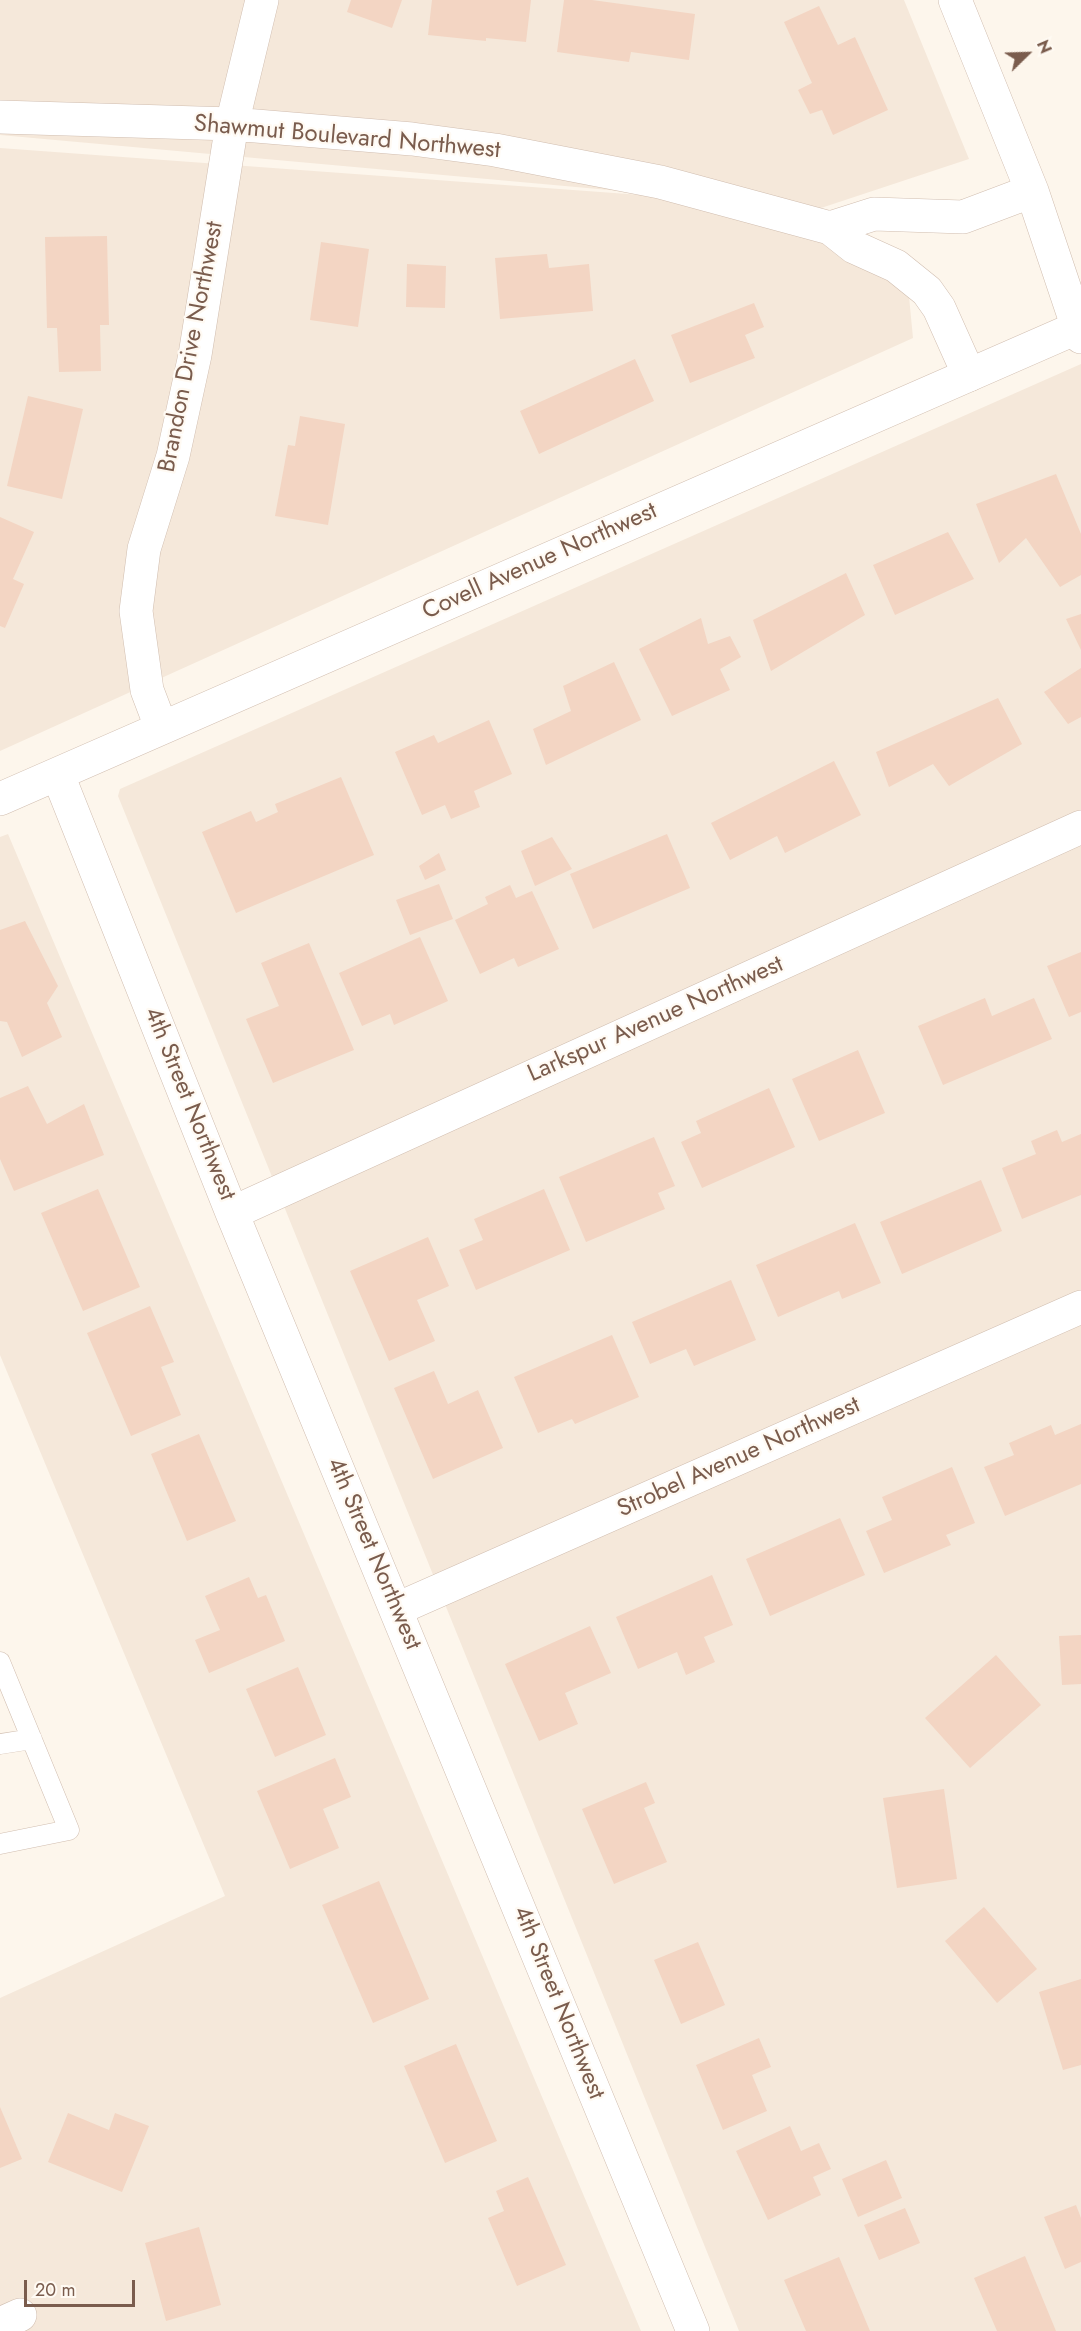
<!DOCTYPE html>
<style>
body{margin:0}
#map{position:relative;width:1081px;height:2331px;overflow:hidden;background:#fdf6ec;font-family:Jost,sans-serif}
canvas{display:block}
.north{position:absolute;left:997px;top:24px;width:60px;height:60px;-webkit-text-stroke:4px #fffaf3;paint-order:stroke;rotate:67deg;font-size:16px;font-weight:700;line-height:24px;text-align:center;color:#7a5c4d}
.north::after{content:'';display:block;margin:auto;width:21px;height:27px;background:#7a5c4d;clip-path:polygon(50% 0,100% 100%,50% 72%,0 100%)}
.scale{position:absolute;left:24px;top:2280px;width:111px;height:27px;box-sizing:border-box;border:3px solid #7a5c4d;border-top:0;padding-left:8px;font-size:18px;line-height:21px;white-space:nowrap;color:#7a5c4d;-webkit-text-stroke:4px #fffaf3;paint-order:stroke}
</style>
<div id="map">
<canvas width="1081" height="2331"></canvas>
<div class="north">N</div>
<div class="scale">20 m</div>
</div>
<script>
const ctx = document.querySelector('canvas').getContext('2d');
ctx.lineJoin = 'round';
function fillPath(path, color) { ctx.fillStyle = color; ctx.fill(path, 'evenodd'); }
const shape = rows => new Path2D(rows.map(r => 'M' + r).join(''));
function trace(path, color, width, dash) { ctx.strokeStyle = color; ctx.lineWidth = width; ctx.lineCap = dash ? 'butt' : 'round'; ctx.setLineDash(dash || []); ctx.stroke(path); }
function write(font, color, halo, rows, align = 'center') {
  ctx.font = font + ' Jost,sans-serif'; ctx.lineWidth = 4.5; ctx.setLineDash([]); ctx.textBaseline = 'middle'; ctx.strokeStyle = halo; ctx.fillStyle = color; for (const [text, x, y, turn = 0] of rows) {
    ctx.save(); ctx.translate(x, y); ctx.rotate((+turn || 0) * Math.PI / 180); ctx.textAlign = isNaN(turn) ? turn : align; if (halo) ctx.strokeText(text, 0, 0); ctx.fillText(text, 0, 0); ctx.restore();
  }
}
const residential = shape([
 [0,0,904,0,969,159,821,208,905,255,913,338,0,751,0,148,764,204,0,135],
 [1081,364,1081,2331,739,2331,118,796,120,789],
 [8,834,641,2331,0,2331,0,1998,225,1896,0,1355,0,837]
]);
const building = shape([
 [351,0,402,0,392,28,347,12],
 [432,0,531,0,526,42,486,38,486,41,428,35],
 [564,0,592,0,695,14,689,60,631,52,629,62,557,52],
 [819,6,838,45,855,37,888,110,833,135,822,110,810,114,798,90,812,83,784,22],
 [107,236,109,325,100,325,101,371,59,372,57,328,47,328,45,237],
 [321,242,369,249,358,327,310,320],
 [547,254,549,268,589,264,593,311,500,319,495,258],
 [407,264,446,266,445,308,406,307],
 [754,303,764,327,745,335,755,358,690,383,671,335],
 [635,359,654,401,539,454,520,411],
 [28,396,83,409,62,499,7,486],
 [300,416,345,424,328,525,275,516,288,445,295,446],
 [1056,474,1081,534,1081,575,1060,587,1026,538,999,563,976,504],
 [0,517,34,532,13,579,24,584,5,628,0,626],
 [948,532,974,579,895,615,873,565],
 [846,573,865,615,771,671,753,620],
 [1081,614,1081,650,1066,619],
 [701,618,708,644,730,636,741,657,720,669,730,690,672,716,639,649],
 [614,662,641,720,546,765,533,729,571,711,563,686],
 [1081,668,1081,717,1068,724,1044,692],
 [998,698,1022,744,949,786,933,764,889,787,876,752],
 [489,720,512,774,474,791,480,807,451,819,445,805,422,815,395,752,434,735,438,743],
 [834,761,861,815,785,853,777,836,730,860,711,823],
 [341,777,374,855,236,913,202,832,251,811,256,822,278,812,275,804],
 [667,834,690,888,593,929,570,874],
 [552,837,572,869,535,886,521,851],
 [439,853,446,870,425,880,419,866],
 [439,884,453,919,410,935,396,900],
 [510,885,516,898,532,891,559,949,518,967,514,958,480,974,455,920,488,904,485,897],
 [25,921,58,986,47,1003,62,1037,22,1057,7,1022,0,1021,0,930],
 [420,937,448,1001,394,1025,390,1014,362,1026,339,973],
 [309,943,354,1050,273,1083,246,1019,279,1006,261,963],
 [1081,952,1081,1012,1069,1017,1047,966],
 [985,998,992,1016,1034,998,1052,1039,943,1085,918,1026],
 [858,1050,885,1113,819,1141,792,1079],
 [28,1086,47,1124,84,1104,104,1155,14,1191,0,1159,0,1098],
 [769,1088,795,1147,702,1188,681,1142,701,1133,696,1121],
 [1057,1130,1062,1142,1081,1134,1081,1195,1022,1219,1002,1168,1036,1154,1031,1141],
 [654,1137,675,1186,658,1193,665,1209,586,1242,559,1177],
 [981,1180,1002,1231,902,1274,880,1222],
 [98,1189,140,1287,83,1311,41,1213],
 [544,1189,570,1250,476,1290,459,1250,483,1240,474,1219],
 [855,1223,881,1283,842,1299,839,1291,778,1317,756,1265],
 [428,1237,449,1286,417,1300,435,1341,389,1361,350,1271],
 [731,1280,756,1340,694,1366,686,1349,650,1364,632,1322],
 [150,1306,174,1362,161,1367,181,1415,131,1436,87,1333],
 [612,1335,639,1397,575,1424,572,1419,538,1433,514,1377],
 [434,1371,448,1404,478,1390,503,1448,433,1479,394,1388],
 [1081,1424,1081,1484,1005,1516,984,1467,1014,1455,1009,1443,1051,1425,1055,1435],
 [199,1434,236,1521,187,1541,151,1454],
 [952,1467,975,1523,946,1535,951,1545,884,1573,866,1531,892,1520,882,1497],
 [840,1518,865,1575,770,1616,746,1559],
 [712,1575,733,1625,704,1637,715,1662,686,1675,677,1652,638,1669,616,1617],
 [249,1577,258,1598,266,1595,285,1641,209,1673,195,1640,220,1630,205,1596],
 [590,1626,611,1673,565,1693,578,1724,539,1741,505,1664],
 [1081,1635,1081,1684,1062,1685,1059,1636],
 [996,1655,1041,1705,970,1768,925,1718],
 [298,1667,326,1735,275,1757,246,1689],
 [335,1758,351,1797,323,1809,339,1848,290,1869,257,1791],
 [646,1782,655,1803,644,1808,667,1862,614,1884,582,1809],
 [944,1789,957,1879,897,1888,883,1798],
 [379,1881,429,1999,373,2023,322,1905],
 [984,1907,1037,1969,997,2003,945,1941],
 [698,1942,725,2005,681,2024,654,1960],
 [1081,1979,1081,2065,1063,2070,1039,1992],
 [759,2038,771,2067,752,2075,767,2111,723,2130,696,2065],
 [456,2044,497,2141,445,2163,404,2066],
 [0,2107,22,2159,0,2168],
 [68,2113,109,2130,115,2113,149,2126,122,2192,48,2162],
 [790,2126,801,2151,819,2143,831,2169,813,2177,821,2195,768,2220,736,2151],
 [886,2160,902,2198,858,2217,842,2179],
 [528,2177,566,2265,517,2286,488,2218,504,2211,496,2191],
 [1076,2205,1081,2218,1081,2262,1065,2269,1044,2217],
 [905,2208,920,2243,879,2260,864,2225],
 [199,2227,221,2305,166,2321,145,2243],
 [1025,2256,1056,2331,997,2331,974,2278],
 [839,2257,870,2331,806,2331,784,2280]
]);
const service = shape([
 [0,1662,69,1830,0,1844],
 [0,1744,32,1739]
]);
const minor = shape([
 [955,0,1032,191,1081,337],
 [0,117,232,124,412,139,495,150,660,182,830,228,854,247,896,266,927,291,939,308,969,375],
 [830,228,874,214,963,217,1032,191],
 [161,727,147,690,136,611,144,549,173,456,195,355,232,124,262,0],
 [58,775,232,1213,693,2331],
 [232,1213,1081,827],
 [397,1609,1081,1307],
 [0,2324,20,2315]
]);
const tertiary = shape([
 [0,799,1081,326]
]);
const streetNames = [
 ["Shawmut Boulevard Northwest",347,138,5],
 ["Brandon Drive Northwest",192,347,-79],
 ["Covell Avenue Northwest",540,562,-24],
 ["Larkspur Avenue Northwest",656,1020,-24],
 ["4th Street Northwest",189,1104,68],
 ["Strobel Avenue Northwest",739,1458,-24],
 ["4th Street Northwest",373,1554,67],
 ["4th Street Northwest",558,2003,68]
];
fillPath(residential, '#f5e8da');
fillPath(building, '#f3d5c3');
trace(service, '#d1beb0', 21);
trace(minor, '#d1beb0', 34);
trace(tertiary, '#d1beb0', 34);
trace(service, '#fff', 20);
trace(minor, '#fff', 33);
trace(tertiary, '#fff', 33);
write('24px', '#7a5c4d', '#fffaf3', streetNames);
</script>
